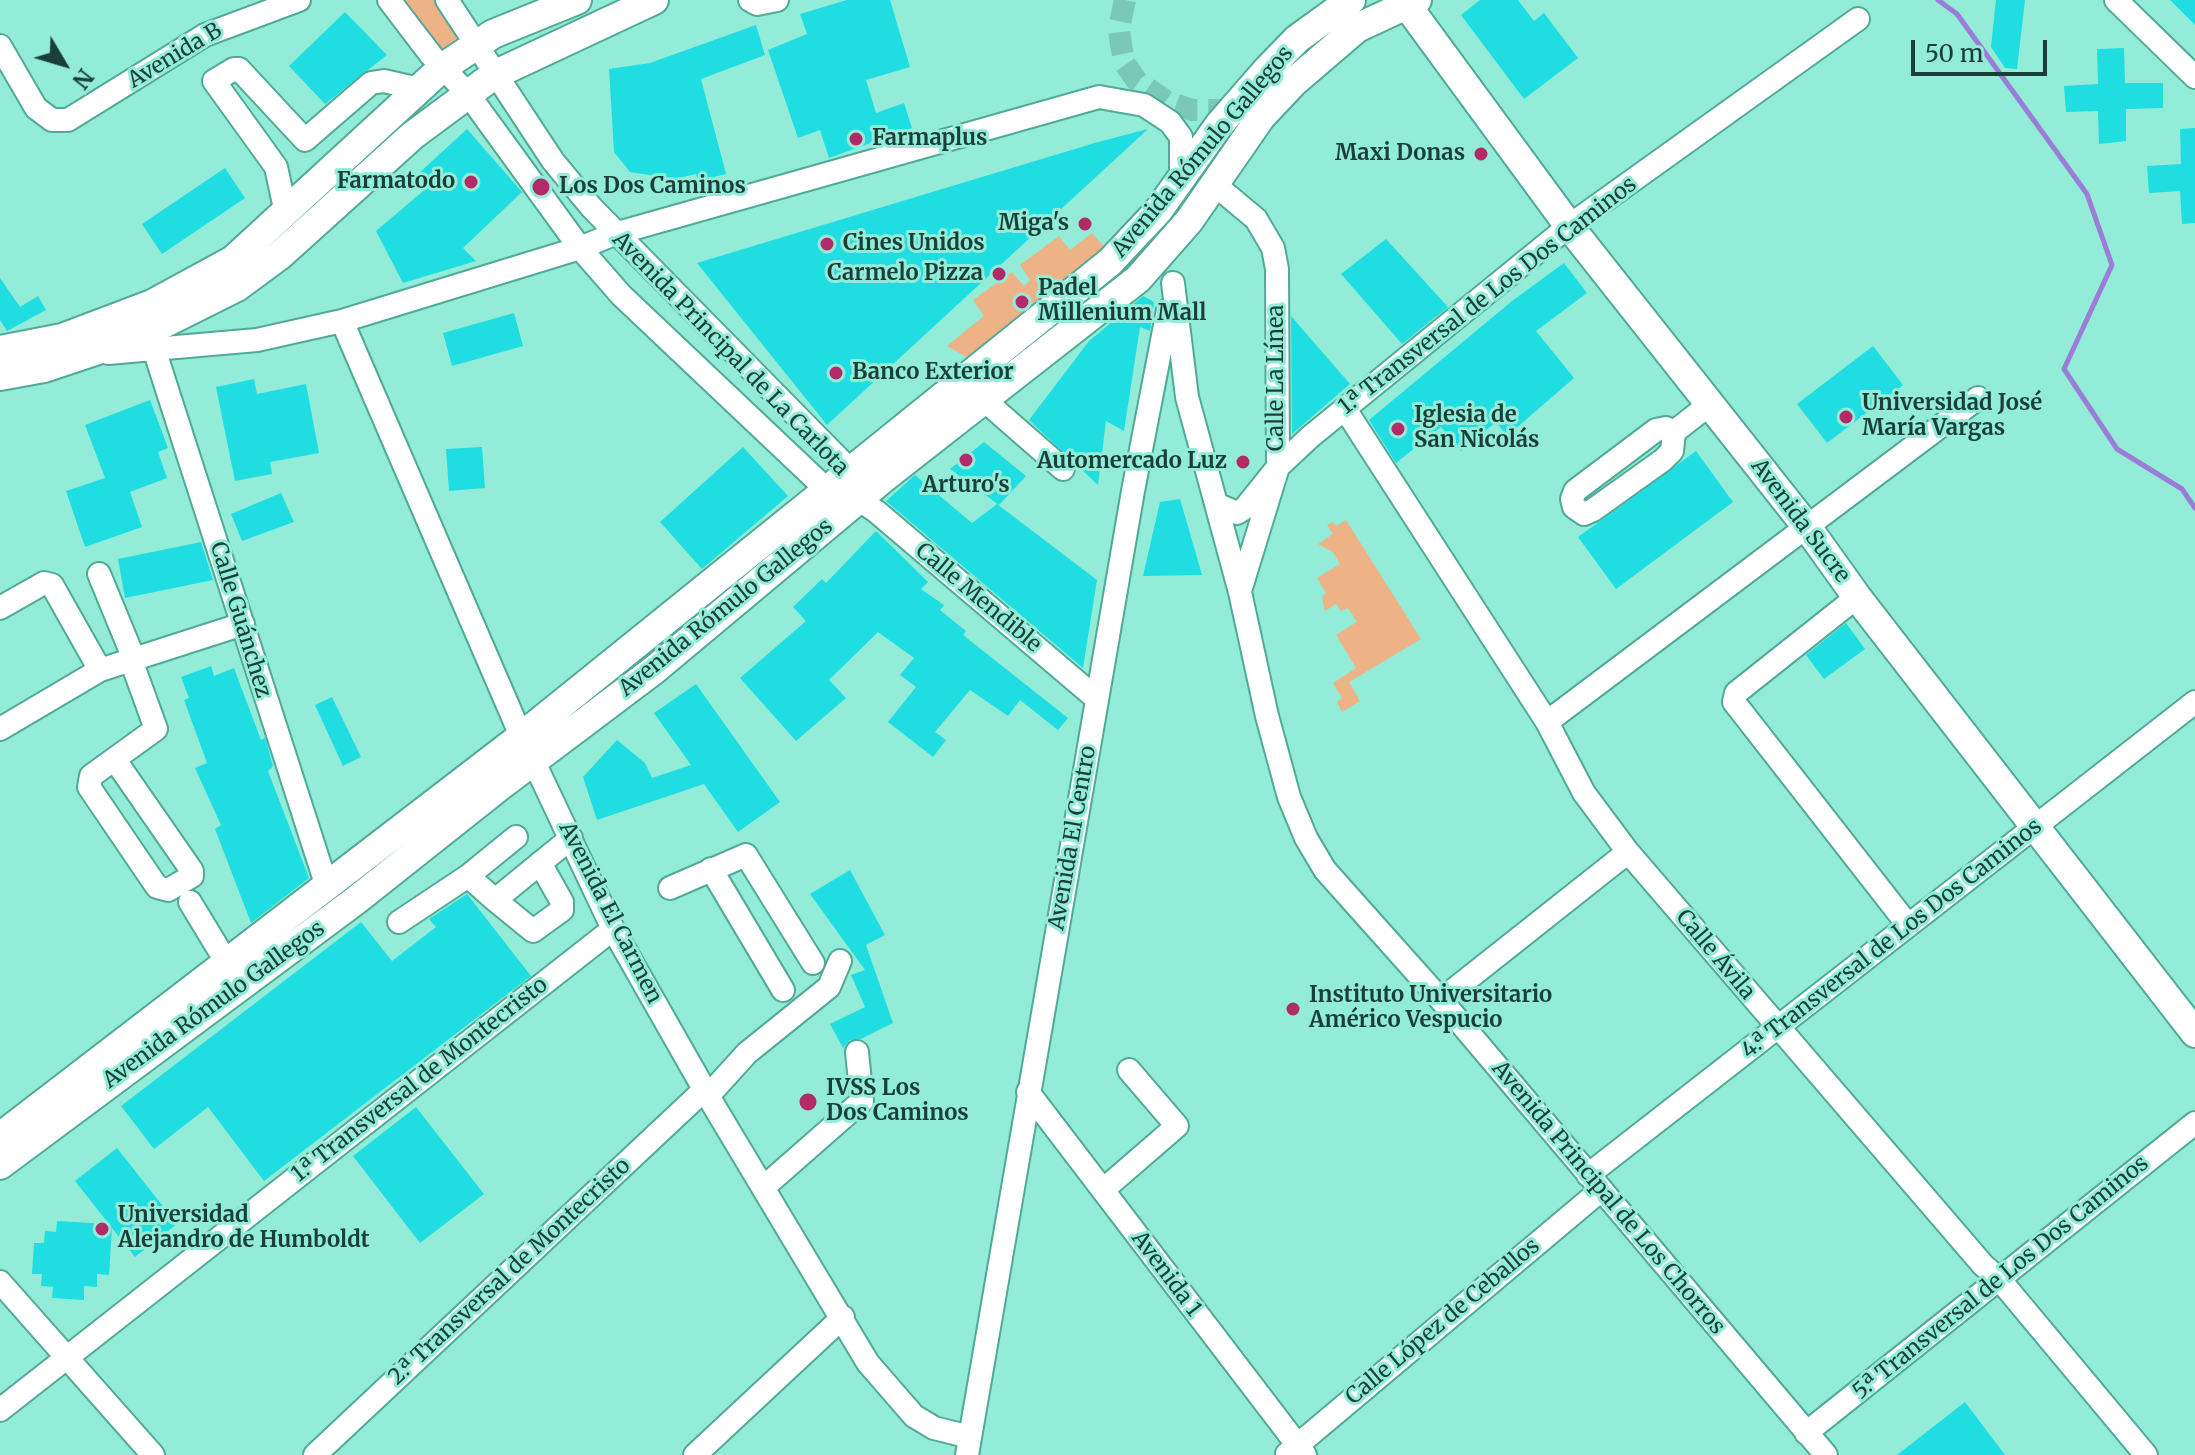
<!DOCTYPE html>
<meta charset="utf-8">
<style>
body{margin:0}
#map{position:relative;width:2195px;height:1455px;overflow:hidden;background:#92ecd7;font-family:Merriweather,serif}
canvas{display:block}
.north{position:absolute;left:24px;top:24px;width:80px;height:80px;-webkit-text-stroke:6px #92ecd7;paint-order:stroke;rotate:128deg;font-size:22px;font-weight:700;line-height:32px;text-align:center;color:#193f38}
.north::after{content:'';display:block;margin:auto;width:28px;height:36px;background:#193f38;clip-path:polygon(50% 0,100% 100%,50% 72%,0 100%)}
.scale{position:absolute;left:1911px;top:40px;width:136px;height:36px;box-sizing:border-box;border:4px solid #193f38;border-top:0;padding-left:10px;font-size:24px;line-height:28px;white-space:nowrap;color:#193f38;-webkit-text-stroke:6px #92ecd7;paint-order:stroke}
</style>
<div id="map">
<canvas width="2195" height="1455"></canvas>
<div class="north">N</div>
<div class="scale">50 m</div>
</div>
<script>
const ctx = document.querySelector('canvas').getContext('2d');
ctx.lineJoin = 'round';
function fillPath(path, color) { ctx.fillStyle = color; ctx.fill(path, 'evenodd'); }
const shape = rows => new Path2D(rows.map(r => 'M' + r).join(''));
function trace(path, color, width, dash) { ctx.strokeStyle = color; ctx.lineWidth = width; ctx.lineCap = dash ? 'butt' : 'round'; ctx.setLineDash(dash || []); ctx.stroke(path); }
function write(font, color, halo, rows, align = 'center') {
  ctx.font = font + ' Merriweather,serif'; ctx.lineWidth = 6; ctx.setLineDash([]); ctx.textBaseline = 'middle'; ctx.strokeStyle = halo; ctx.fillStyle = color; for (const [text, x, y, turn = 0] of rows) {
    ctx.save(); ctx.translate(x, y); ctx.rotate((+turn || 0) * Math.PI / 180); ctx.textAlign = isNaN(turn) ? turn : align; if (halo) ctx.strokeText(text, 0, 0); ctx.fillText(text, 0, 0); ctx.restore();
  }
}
const green = shape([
 [389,0,447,0,470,33,442,68],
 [1092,233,1106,249,970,359,947,346,984,316,973,300,1012,272,1024,286,1030,280,1020,265,1059,236,1070,250],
 [1346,520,1421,639,1349,682,1360,701,1342,712,1337,702,1342,698,1333,683,1356,668,1336,635,1357,622,1348,608,1341,611,1336,604,1325,611,1322,597,1326,593,1317,578,1340,564,1333,552,1318,544,1333,534,1327,525,1333,522,1336,526]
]);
const stream = shape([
 [1938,0,1957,14,2087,194,2112,265,2064,369,2117,449,2182,489,2195,508]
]);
const building = shape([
 [847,0,890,0,910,67,866,80,876,113,904,103,912,128,829,158,820,130,798,138,768,50,807,34,800,14],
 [1480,0,1518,0,1534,21,1544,13,1578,58,1524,99,1461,15],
 [1996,0,2025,0,2017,69,2005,68,1991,47],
 [2170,0,2195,0,2195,25],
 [345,12,387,55,325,104,289,66],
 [756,25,765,55,701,79,726,174,698,181,696,174,674,179,630,172,614,152,609,69,650,63],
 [2124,48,2125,83,2163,83,2163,108,2126,109,2126,141,2099,144,2098,111,2066,112,2064,86,2098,84,2097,49],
 [2195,128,2195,223,2182,224,2180,191,2149,193,2147,166,2181,164,2180,129],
 [467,129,522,192,463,248,476,261,403,283,376,231,429,186,418,174],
 [1148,129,827,425,697,263,1098,142],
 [225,168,245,198,162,254,142,224],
 [1386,239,1448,307,1402,344,1341,274],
 [1564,263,1587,293,1536,331,1574,378,1507,436,1496,422,1461,451,1441,427,1396,463,1369,420,1512,301],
 [0,278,20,307,38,296,46,310,7,331,0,320],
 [1143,296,1154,302,1150,331,1140,327,1124,431,1106,421,1098,485,1029,420,1089,341],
 [514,313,523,346,452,366,443,333],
 [1291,316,1350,384,1292,434],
 [1873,346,1903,385,1827,443,1797,404],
 [254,379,257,394,306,384,319,453,270,462,272,474,235,481,216,387],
 [150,400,168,448,158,452,167,478,130,492,142,527,85,547,66,491,105,478,85,425],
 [984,442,1026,476,999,505,950,469],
 [482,447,485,488,449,491,446,449],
 [743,447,788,496,702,569,660,522],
 [1696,451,1733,502,1616,589,1578,537],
 [915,475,972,523,997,504,1097,580,1083,668,886,501],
 [281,493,294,522,242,541,231,514],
 [1180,499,1202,575,1143,576,1160,502],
 [876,531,928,582,921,589,944,605,940,610,966,631,963,635,1068,718,1058,730,1020,700,1008,716,970,690,935,732,946,740,933,757,888,722,916,687,900,675,914,658,878,632,829,680,846,698,796,741,740,678,806,621,793,607,822,579,826,583],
 [201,542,213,580,125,598,118,559],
 [1846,623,1865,649,1824,679,1806,655],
 [211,666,214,676,234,668,261,740,265,738,273,766,268,771,309,878,251,923,215,829,221,825,195,768,207,763,184,700,189,698,181,677],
 [696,684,780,802,738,832,704,784,597,820,583,777,617,740,645,763,652,778,691,765,654,713],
 [332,697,361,757,343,766,315,705],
 [850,870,885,935,866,945,893,1023,861,1039,850,1040,843,1048,830,1024,865,1007,851,975,865,970,810,894],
 [467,894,531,976,264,1181,208,1107,154,1149,121,1106,361,922,392,961,436,927,429,919],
 [416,1107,484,1194,420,1243,353,1156],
 [117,1148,177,1224,135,1257,112,1228,109,1275,97,1274,97,1287,84,1286,84,1300,52,1298,53,1287,41,1286,42,1274,32,1274,34,1243,44,1243,45,1231,56,1232,57,1221,109,1224,75,1181],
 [1965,1402,2005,1455,1897,1455]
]);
const minorTunnel = shape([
 [1125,0,1119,28,1121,45,1125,64,1137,81,1166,101,1192,110,1221,110]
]);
const minor = shape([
 [389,0,431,55,468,94,580,248,621,295,825,488,858,499,877,512,1097,699],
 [447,0,553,161,592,208,849,469,854,487],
 [750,0,757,4,777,0],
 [2116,0,2195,77],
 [0,46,36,108,52,120,68,120,205,35,299,0],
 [1214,184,1256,219,1273,248,1277,269,1278,467,1240,591],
 [286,213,276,167,214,81,234,69,239,69,305,140,371,83,384,81,419,89],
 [1173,283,1187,397,1240,592,1267,716,1289,797,1306,838,1325,870,1441,1000,1826,1455],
 [342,321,515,722,613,929,708,1096,868,1363,914,1416,934,1428,970,1437],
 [155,352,327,887],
 [108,353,257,340,342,321,580,248,614,234,1099,97,1144,105,1170,122,1181,137,1181,180],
 [984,400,1063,469],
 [1345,409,1547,722,1584,793,1628,852,1983,1265,2000,1280,2146,1455],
 [1674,432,1672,451,1663,460,1593,510,1584,514,1574,507,1572,499,1575,491,1656,430,1666,428,1674,432,1710,404],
 [1216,504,1237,513,1245,508,1278,467,1310,437,1569,226,1858,19],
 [99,574,134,659],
 [1857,597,1736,693,1734,702,1908,925],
 [0,608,44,583,52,585,100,670,243,624],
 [1547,722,1978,398],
 [0,729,100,670],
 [115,760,192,871,192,876,168,890,157,887,89,787,91,776,156,729,131,660],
 [516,837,468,876,495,900,571,838],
 [711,869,783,990],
 [670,888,746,855,813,963],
 [495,900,533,931,562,910,562,902,540,863],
 [190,902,227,963],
 [399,922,468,876],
 [1441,1000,1628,852],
 [1028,1092,1305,1455],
 [708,1096,747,1053,829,987,840,961],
 [1588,1175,2195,702],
 [764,1187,862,1101,857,1052],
 [1103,1190,1177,1126,1129,1070],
 [0,1282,153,1455],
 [0,1410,613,929],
 [1806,1433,2195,1123],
 [1287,1454,1601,1190],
 [315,1455,704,1090],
 [695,1455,843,1317],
 [967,1455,1133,491,1168,310]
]);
const major = shape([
 [1403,0,1569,226,1807,527,1857,597,2195,1033],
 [0,350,62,338,152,304,233,260,442,68,493,34,577,0],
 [0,376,44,368,137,337,237,287,279,256,412,136,494,75,654,0],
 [0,1137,522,736,1110,262,1158,211,1219,125,1266,71,1297,39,1351,0],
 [0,1165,355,901,500,786,654,670,885,477,1138,279,1189,221,1261,117,1295,81,1357,28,1417,0]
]);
const markers = [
 [856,139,8,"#b32a69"],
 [1481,154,8,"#b32a69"],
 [471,182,8,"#b32a69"],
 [541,187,10,"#b32a69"],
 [1085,224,8,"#b32a69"],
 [827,244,8,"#b32a69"],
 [999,274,8,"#b32a69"],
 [1022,302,8,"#b32a69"],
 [836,373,8,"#b32a69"],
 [1846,417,8,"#b32a69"],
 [1398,429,8,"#b32a69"],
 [966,460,8,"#b32a69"],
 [1243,462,8,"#b32a69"],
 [1293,1009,8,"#b32a69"],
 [808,1102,10,"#b32a69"],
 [102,1229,8,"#b32a69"]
];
const streetNames = [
 ["Avenida B",175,56,-31],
 ["Avenida Rómulo Gallegos",1203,152,-50],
 ["1.ª Transversal de Los Dos Caminos",1488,296,-38],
 ["Avenida Principal de La Carlota",730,354,46],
 ["Calle La Línea",1277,378,-90],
 ["Avenida Sucre",1800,521,53],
 ["Calle Mendible",978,598,40],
 ["Avenida Rómulo Gallegos",726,608,-39],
 ["Calle Guánchez",240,620,73],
 ["Avenida El Centro",1073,838,-80],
 ["Avenida El Carmen",610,913,63],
 ["4.ª Transversal de Los Dos Caminos",1892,939,-38],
 ["Calle Ávila",1715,955,50],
 ["Avenida Rómulo Gallegos",214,1005,-36],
 ["1.ª Transversal de Montecristo",420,1080,-38],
 ["Avenida Principal de Los Chorros",1608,1198,50],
 ["2.ª Transversal de Montecristo",510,1272,-43],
 ["Avenida 1",1166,1274,53],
 ["5.ª Transversal de Los Dos Caminos",2001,1278,-39],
 ["Calle López de Ceballos",1443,1322,-40]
];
const poiNames = [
 ["Farmaplus",872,139],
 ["Maxi Donas",1465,154,"right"],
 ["Farmatodo",455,182,"right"],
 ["Los Dos Caminos",559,187],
 ["Miga's",1069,224,"right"],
 ["Cines Unidos",843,244],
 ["Carmelo Pizza",983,274,"right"],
 ["Padel",1038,289],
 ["Millenium Mall",1038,314],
 ["Banco Exterior",852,373],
 ["Universidad José",1862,404],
 ["María Vargas",1862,429],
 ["Iglesia de",1414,416],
 ["San Nicolás",1414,441],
 ["Automercado Luz",1227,462,"right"],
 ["Arturo's",966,486,"center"],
 ["Instituto Universitario",1309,996],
 ["Américo Vespucio",1309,1021],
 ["IVSS Los",826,1089],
 ["Dos Caminos",826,1114],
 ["Universidad",118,1216],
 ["Alejandro de Humboldt",118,1241]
];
fillPath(green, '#edb387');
trace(stream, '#9b7cd7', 5);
fillPath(building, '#20dde2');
trace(minorTunnel, '#7ac9b7', 22, [22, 11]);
trace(minor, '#50aa97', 26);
trace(major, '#50aa97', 32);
trace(minor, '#fff', 22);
trace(major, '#fff', 28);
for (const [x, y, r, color] of markers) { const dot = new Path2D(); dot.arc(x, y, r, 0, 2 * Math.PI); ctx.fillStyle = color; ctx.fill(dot); trace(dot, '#92ecd7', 3); }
write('22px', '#193f38', '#92ecd7', streetNames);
write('bold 22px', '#193f38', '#92ecd7', poiNames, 'left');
</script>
